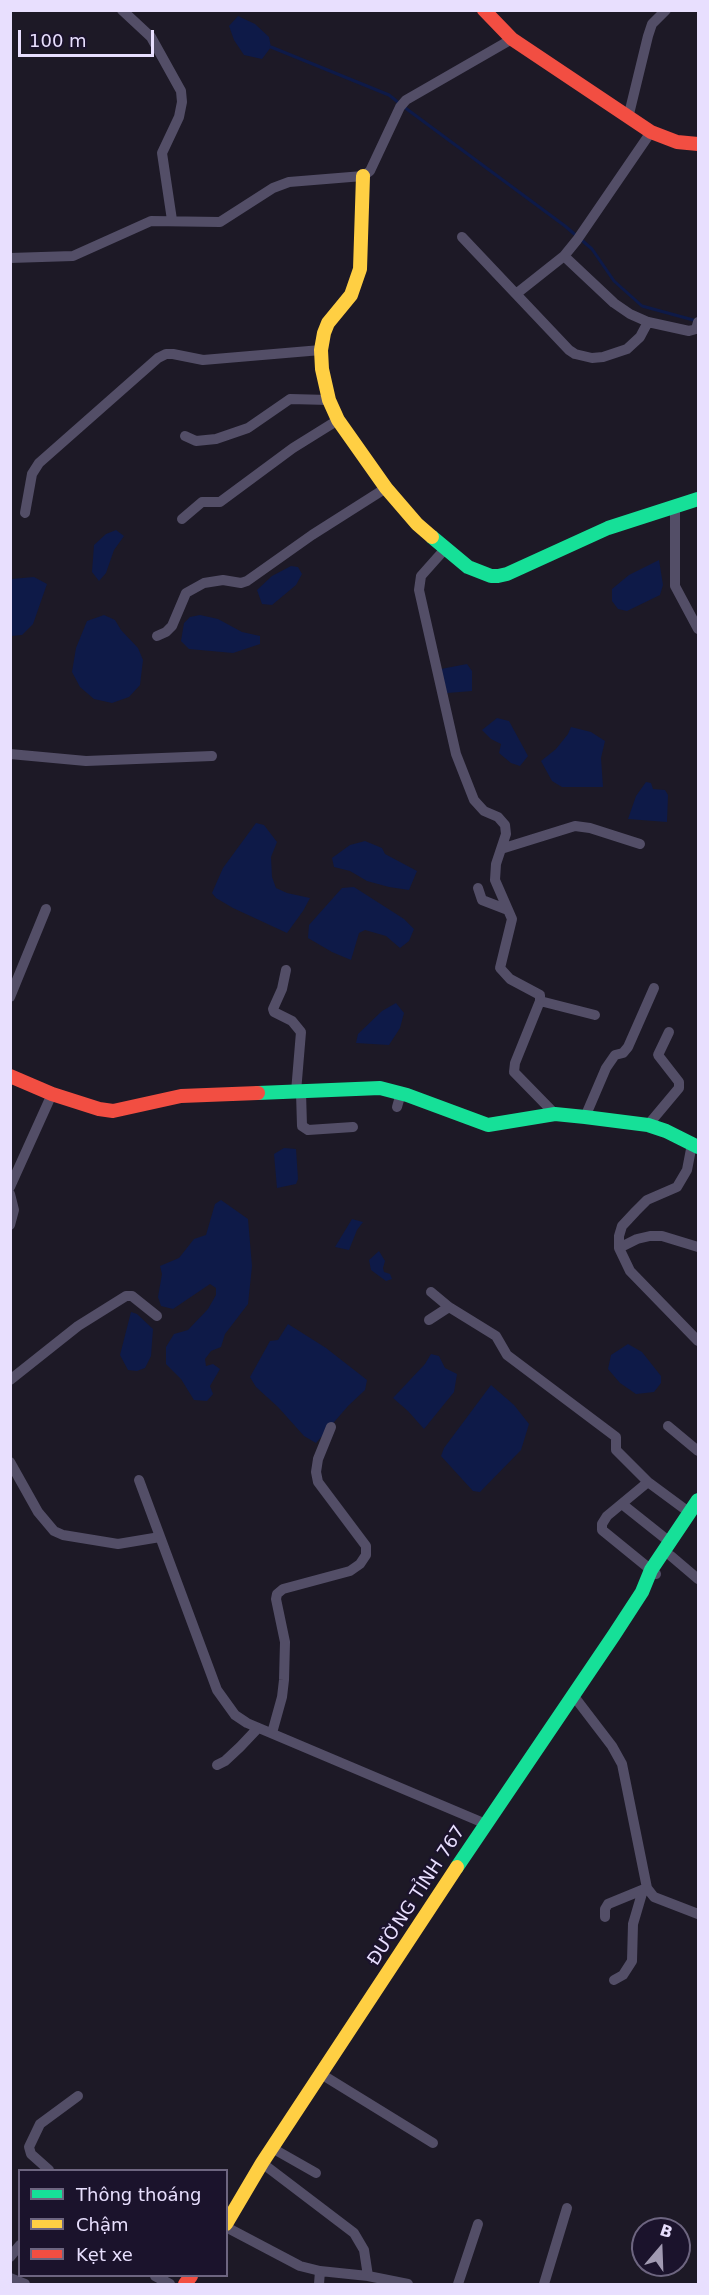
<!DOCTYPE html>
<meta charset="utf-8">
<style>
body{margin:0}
#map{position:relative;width:709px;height:2295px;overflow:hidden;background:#1d1926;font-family:"DejaVu Sans",sans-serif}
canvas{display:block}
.frame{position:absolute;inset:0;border:12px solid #e8dffe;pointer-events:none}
.legend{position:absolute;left:18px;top:2169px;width:210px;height:108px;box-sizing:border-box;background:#1b132c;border:2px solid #6d6580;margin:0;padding:8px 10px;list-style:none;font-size:18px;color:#e8dffe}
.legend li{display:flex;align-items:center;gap:12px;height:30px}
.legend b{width:30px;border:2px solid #6d6580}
.north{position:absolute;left:631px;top:2217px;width:60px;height:60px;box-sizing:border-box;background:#1b132c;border:2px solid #6d6580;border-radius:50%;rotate:19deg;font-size:16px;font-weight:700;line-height:24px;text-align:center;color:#e8dffe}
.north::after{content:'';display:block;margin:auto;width:21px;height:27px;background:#a19ab2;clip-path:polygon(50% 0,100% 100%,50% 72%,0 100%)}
.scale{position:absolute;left:18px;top:30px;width:136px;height:27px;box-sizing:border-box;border:3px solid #e8dffe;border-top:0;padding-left:8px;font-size:18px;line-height:21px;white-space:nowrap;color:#e8dffe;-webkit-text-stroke:4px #1b132c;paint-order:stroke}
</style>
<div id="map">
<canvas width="709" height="2295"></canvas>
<div class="frame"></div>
<ul class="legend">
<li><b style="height:8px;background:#16e098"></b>Thông thoáng</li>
<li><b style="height:8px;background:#ffcf43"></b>Chậm</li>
<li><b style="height:8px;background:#f24e42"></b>Kẹt xe</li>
</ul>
<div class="north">B</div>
<div class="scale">100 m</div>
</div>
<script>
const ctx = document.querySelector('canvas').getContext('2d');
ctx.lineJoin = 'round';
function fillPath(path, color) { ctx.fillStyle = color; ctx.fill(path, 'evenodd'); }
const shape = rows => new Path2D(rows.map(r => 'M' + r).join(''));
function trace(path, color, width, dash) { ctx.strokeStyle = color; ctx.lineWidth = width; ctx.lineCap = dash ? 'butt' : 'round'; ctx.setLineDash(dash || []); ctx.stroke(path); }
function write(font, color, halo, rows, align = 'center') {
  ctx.font = font + ' "DejaVu Sans",sans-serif'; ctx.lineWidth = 4.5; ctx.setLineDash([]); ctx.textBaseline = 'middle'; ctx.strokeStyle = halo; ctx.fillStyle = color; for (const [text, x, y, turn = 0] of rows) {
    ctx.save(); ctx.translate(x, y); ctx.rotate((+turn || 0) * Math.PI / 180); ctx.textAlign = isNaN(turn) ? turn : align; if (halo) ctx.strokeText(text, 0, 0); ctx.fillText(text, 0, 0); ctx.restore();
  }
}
const water = shape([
 [238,16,255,24,269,37,271,47,262,59,244,55,234,40,229,26],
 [116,530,124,536,114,550,106,573,99,581,92,572,94,545,106,534],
 [659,560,663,585,660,595,627,611,618,609,612,601,612,589,629,575],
 [291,566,298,567,302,574,296,585,272,605,262,604,257,590,272,576],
 [34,577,47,584,33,624,22,635,11,636,11,579],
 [104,615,115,620,121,630,138,648,143,660,140,685,129,697,112,703,94,699,80,687,72,672,76,648,87,621],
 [200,615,218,619,242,632,260,636,260,644,233,653,189,649,181,641,184,623,190,617],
 [467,664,472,671,472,691,447,693,441,669],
 [497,718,509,721,528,756,520,766,511,763,499,753,501,744,491,739,482,730],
 [571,727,591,732,605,741,601,758,603,787,562,787,552,781,541,761,556,749,568,734],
 [646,782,651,783,653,789,665,790,668,795,667,822,628,819,636,796],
 [256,823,264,825,277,842,271,857,272,877,276,888,287,893,310,898,303,911,287,933,233,908,216,898,212,893,223,868],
 [365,841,382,848,385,854,417,871,409,890,389,887,367,881,350,871,334,867,332,858,350,845],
 [354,887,404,919,414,929,409,941,400,948,386,936,365,930,359,933,351,960,332,952,308,938,309,925,342,888],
 [396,1003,404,1013,400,1028,389,1045,356,1043,358,1034,382,1011],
 [284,1148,296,1149,298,1179,296,1184,277,1188,274,1154],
 [221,1200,248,1219,252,1266,248,1304,225,1334,221,1347,211,1351,205,1359,206,1366,213,1364,220,1369,210,1386,213,1394,207,1401,194,1400,181,1379,166,1364,166,1347,174,1334,188,1330,208,1309,216,1295,216,1288,210,1284,173,1309,161,1306,158,1297,162,1274,160,1266,179,1258,194,1239,206,1235,215,1204],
 [352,1219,363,1222,357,1230,349,1250,335,1247],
 [379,1251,385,1261,383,1268,384,1272,390,1274,392,1279,386,1281,371,1270,369,1260],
 [131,1312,137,1314,153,1329,151,1356,145,1368,137,1371,128,1370,120,1355],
 [288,1324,326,1348,367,1380,365,1390,348,1406,316,1443,304,1436,278,1407,256,1387,250,1377,270,1341,278,1340],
 [628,1344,642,1352,661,1376,661,1383,654,1392,636,1394,620,1383,608,1369,611,1355],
 [431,1354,439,1356,445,1368,457,1374,454,1392,424,1429,408,1411,393,1398,425,1364],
 [491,1385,514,1405,529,1424,521,1450,480,1492,473,1491,441,1456,444,1448]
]);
const stream = shape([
 [271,47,389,95,399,103],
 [404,107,565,226,592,249,614,281,642,306,697,321]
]);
const street = shape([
 [122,10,151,37,181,91,182,102,179,117,162,153,172,220],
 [628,118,648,36,652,24,666,10],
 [462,237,569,350,575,354,592,358,603,357,627,349,640,337,648,322],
 [564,256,614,303,630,314,648,322,689,331,696,329,698,322],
 [10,258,73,256,151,221,220,222,273,188,289,182,363,176,370,171,400,107,406,100,512,39],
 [516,294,564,256,577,240,651,132],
 [185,436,196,441,216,439,248,428,290,399,329,400],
 [675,505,675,586,698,629],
 [25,513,32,474,39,463,158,358,166,354,173,354,203,360,321,350],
 [182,519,202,502,220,502,293,448,338,420],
 [445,549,421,576,419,590,456,754,474,800,484,811,498,817,505,825,506,834,496,864,495,880,512,919,500,968,510,979,540,995,540,1001,515,1063,514,1072,555,1114],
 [157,636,166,632,172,626,186,593,204,583,223,580,241,583,247,581,312,535,386,488],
 [10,754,86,761,212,756],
 [501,849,575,826,590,828,640,844],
 [478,888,482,900,508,910],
 [286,970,282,989,273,1009,274,1012,292,1021,301,1032,296,1092],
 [10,997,46,909],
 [540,1001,595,1015],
 [301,1092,302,1126,308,1130,353,1127],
 [397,1107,401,1093],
 [585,1117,606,1068,615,1055,623,1053,628,1047,654,988],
 [648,1125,679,1088,679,1082,658,1055,669,1032],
 [692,1144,687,1170,677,1187,647,1200,636,1211,622,1226,619,1236,619,1248,630,1271,698,1341],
 [10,1187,52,1094],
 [10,1194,14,1210,10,1225],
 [619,1248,637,1239,650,1236,662,1236,698,1247],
 [431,1292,449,1307,496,1336,507,1355,616,1437,616,1450,648,1482,690,1513],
 [429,1320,449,1307],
 [10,1380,78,1326,126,1296,132,1296,157,1316],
 [668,1426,698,1451],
 [10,1462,38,1512,54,1531,63,1535,118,1544,160,1537],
 [139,1480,217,1690,235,1715,247,1723,486,1824],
 [648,1482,607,1516,602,1524,602,1530,656,1574],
 [622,1504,671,1543],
 [671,1556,698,1579],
 [573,1695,612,1746,622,1764,647,1888,654,1897,698,1914],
 [272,1733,282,1697,284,1680,285,1642,276,1599,277,1594,283,1589,350,1571,360,1564,366,1555,366,1546,318,1482,316,1472,318,1459,331,1427],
 [217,1765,225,1761,240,1747,258,1728],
 [605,1917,605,1909,608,1904,647,1888],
 [614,1980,623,1975,632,1961,633,1924,643,1890],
 [321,2074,433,2143],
 [272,2148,316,2173],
 [262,2163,354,2233,364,2250,368,2276],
 [49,2170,31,2154,29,2147,40,2124,78,2096],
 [226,2227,300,2266,320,2271,368,2276,408,2284],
 [10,2257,20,2245],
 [155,2276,170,2284],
 [10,2278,25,2284],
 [319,2284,320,2271],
 [458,2284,478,2224],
 [544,2284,567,2208]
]);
const fast = shape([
 [432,537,468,567,491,576,498,576,507,574,608,528,698,499],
 [258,1093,380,1088,407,1095,488,1125,555,1114,585,1117,648,1125,666,1131,698,1147],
 [457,1867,614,1635,642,1592,651,1570,698,1500]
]);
const slow = shape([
 [363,176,360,269,351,295,328,323,324,333,321,350,322,369,329,400,338,420,386,488,417,524,432,537],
 [226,2224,262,2163,457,1867]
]);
const jam = shape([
 [484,10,512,39,651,132,677,142,698,144],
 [10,1076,52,1094,99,1109,113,1111,181,1096,258,1093],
 [185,2284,191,2276]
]);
const streetNames = [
 ["ĐƯỜNG TỈNH 767",417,1896,-57]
];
fillPath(water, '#0e1a48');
trace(stream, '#0e1a48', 3);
trace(street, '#534e67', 10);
trace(fast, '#16e098', 14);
trace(slow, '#ffcf43', 14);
trace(jam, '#f24e42', 14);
write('18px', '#e8dffe', '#1b132c', streetNames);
</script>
